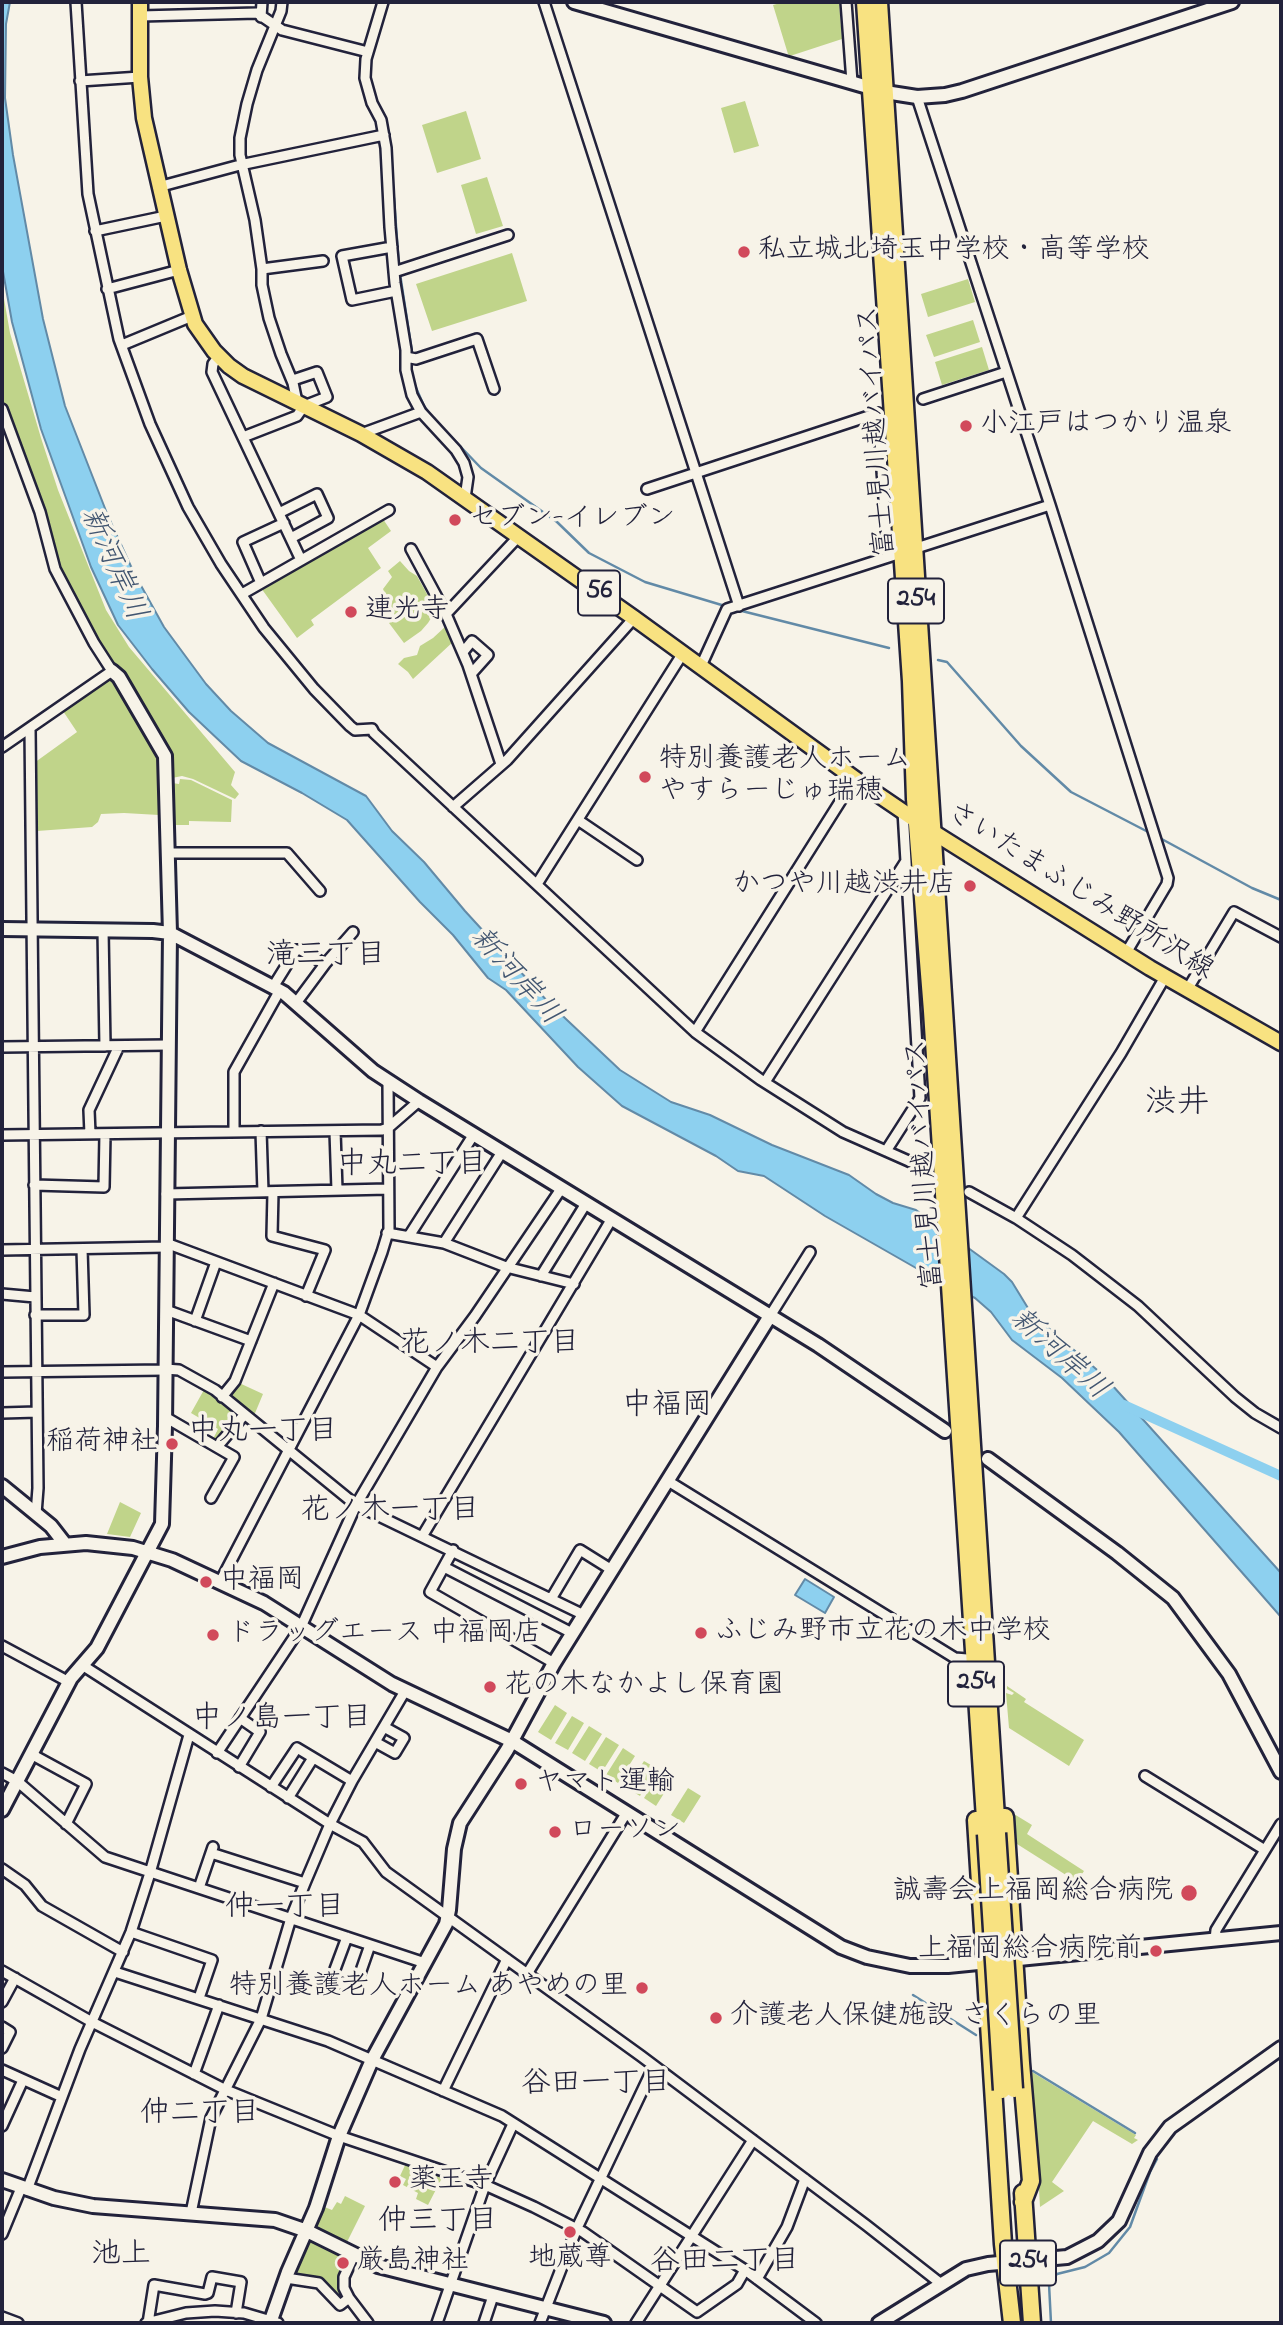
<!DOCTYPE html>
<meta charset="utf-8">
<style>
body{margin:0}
#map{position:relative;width:1283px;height:2325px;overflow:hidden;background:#f7f3e8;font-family:"Indie Flower",sans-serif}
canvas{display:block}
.frame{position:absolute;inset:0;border:4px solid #22223b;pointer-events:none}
</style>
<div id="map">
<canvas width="1283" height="2325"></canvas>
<div class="frame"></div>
</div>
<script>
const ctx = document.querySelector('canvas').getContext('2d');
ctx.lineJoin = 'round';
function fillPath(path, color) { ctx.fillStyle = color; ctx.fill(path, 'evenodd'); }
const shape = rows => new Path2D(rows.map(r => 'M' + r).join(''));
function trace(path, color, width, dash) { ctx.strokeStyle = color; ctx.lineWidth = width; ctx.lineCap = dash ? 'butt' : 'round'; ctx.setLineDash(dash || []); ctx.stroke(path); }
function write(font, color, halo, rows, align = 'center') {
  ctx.font = font + ' "Indie Flower","Klee One",sans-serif'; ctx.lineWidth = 7; ctx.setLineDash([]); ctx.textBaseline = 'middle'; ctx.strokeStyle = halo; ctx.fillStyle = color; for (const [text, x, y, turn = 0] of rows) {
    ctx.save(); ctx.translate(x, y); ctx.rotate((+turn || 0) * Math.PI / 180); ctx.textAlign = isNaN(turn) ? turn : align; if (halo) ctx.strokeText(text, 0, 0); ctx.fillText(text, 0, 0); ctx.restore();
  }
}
const green = shape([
 [784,2,839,2,842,39,790,56,788,54,773,5],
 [745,101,759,146,734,153,721,108],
 [466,111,481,159,437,173,422,125],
 [487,177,503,226,476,234,461,185],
 [512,253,527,301,432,331,416,284],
 [968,279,975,302,928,317,921,294],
 [2,287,10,333,41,438,58,490,106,610,129,647,235,772,231,785,239,794,235,799,193,779,182,776,172,778,169,758,98,642,58,565,2,396],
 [973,320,980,342,934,357,926,335],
 [982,347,989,370,942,385,935,362],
 [383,519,391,531,368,548,381,568,311,620,314,625,297,638,261,588],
 [400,561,409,571,417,576,433,605,433,615,428,623,421,631,404,643,389,623,396,616,389,610,389,603,383,589,392,577,388,571],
 [446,626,454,641,413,679,408,672,398,664,404,658,417,655,420,646,433,638],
 [108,680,112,680,162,758,162,811,159,815,124,813,101,814,98,822,92,827,37,831,34,827,34,763,77,732,63,711],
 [180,779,191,780,232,800,231,822,189,821,189,825,173,825,172,783,179,784],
 [237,1382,263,1394,253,1418,226,1398],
 [205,1388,241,1414,216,1444,212,1441,218,1429,191,1413],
 [120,1502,141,1513,130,1537,107,1534],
 [1007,1686,1026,1699,1024,1702,1084,1740,1069,1766,1009,1728,1006,1693,1012,1695,1014,1693,1007,1689],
 [555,1705,567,1713,551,1740,538,1732],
 [572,1716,584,1723,568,1750,555,1743],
 [589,1726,602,1734,585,1761,572,1753],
 [606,1737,619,1745,602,1772,589,1764],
 [623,1748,635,1756,618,1783,606,1775],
 [644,1761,656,1768,640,1796,627,1788],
 [661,1771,673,1779,656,1806,644,1798],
 [688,1788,701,1796,684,1823,671,1815],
 [1014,1814,1032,1825,1027,1834,1084,1871,1077,1882,1017,1844],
 [1032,2072,1136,2135,1134,2138,1138,2140,1132,2144,1093,2121,1052,2182,1064,2191,1040,2207],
 [407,2161,444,2174,428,2205,416,2199,418,2193,403,2185,406,2179,400,2176],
 [345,2196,365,2206,345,2246,315,2227,322,2206,332,2210,337,2202,341,2204],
 [314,2239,349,2260,346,2298,340,2300,320,2281,292,2277,308,2241]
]);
const water = shape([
 [2,2,10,2,6,24,5,98,13,155,43,319,65,406,108,516,134,573,164,627,206,684,231,711,268,743,366,796,392,831,424,862,465,911,549,1003,620,1070,671,1102,710,1115,772,1145,849,1175,876,1194,893,1203,916,1210,1004,1274,1012,1282,1031,1313,1103,1375,1281,1573,1281,1617,1119,1432,1062,1378,1012,1340,991,1312,975,1298,930,1276,825,1216,764,1176,738,1171,716,1156,622,1106,578,1067,506,990,488,978,453,935,420,902,347,820,302,793,241,761,189,712,152,669,118,625,91,567,41,429,12,322,2,266,2,2],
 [805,1579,834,1597,825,1613,795,1595,805,1579]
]);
const stream = shape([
 [385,122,389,133,390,146],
 [392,194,394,198,399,267],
 [400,274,412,352,411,375],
 [413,381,424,406,431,416,481,468,557,522,589,553,645,582,725,606],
 [734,609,889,648],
 [938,660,947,662,1021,746,1071,792,1152,834],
 [1158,837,1252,888,1281,900],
 [913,1995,976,2035],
 [1033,2071,1135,2133],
 [1051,2323,1049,2284,1057,2274,1085,2267,1109,2253,1130,2227,1150,2172,1157,2159]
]);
const canal = shape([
 [1124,1405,1281,1476]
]);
const street = shape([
 [76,2,88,194,119,339,150,424,188,507,221,564,264,628,314,689,350,726,355,730,372,729,374,733,695,1032,761,1080,843,1132,929,1170],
 [282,2,281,11,257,70,247,104,240,138,240,155,255,220,262,269,262,285,269,318,281,354,293,383,297,402],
 [383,2,366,59,365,78,372,103,381,120,386,148,390,227,395,283,406,350,406,370,412,395,421,412,456,450,464,463,468,477,465,498],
 [544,2,739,606],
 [846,2,852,82],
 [140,16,257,13,282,30,368,52],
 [261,17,262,2],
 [80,81,140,77],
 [917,97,1050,505,1168,878,1167,884,1126,953],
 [158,187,240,165,384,135],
 [95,231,166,216],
 [392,247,342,256,352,300,396,291],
 [262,269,323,261],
 [394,272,508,235],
 [107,289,179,270],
 [122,345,192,316],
 [219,356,213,364,212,372,301,560],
 [406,357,416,359,477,339,494,389],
 [923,399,1006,372],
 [2,409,40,512,55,569,94,643,112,671,2,747],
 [361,434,421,412],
 [243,437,297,416,304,406,327,397,317,372,293,380],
 [647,489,878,413,888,556],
 [279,513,317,494,328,518,291,538],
 [411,549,446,614],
 [261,583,243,542,284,523],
 [242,594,389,510],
 [463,652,472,641,488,655,471,674],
 [701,666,727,609,1050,505],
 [30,728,38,1488,36,1514],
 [501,764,468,665,446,614,519,536],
 [453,807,507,760,634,618],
 [578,820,637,860],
 [167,853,287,853,320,891],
 [537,884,683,653],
 [103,930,105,1046],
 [273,987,296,950,301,950,325,964],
 [1187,990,1234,912,1281,937],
 [296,1003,325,964,353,932],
 [695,1032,855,778],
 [2,1047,168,1045],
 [765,1082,906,861],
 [234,1131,234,1072,280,990],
 [261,1131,263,1192],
 [335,1131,337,1190],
 [90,1134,89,1110,119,1046],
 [2,1135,382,1130,388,1128,419,1101],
 [886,1151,920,1098,903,811],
 [34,1185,104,1187,105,1134],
 [273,1192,272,1236,325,1250,306,1296],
 [969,1192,1016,1218,1072,1255,1138,1306,1235,1397,1255,1413,1281,1428],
 [166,1194,388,1189],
 [1016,1218,1121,1053,1165,977],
 [387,1233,444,1243,506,1267,574,1284],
 [409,1236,474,1134],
 [166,1243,359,1315,437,1367],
 [444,1243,502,1152],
 [2,1250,166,1247],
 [541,1276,585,1205],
 [2,1294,35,1297],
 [166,1310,251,1341],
 [35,1315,84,1315,82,1249],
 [770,1316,810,1252],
 [195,1321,216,1262],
 [165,1369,179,1370,215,1390,356,1505,584,1615],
 [2,1372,165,1370],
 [222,1397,235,1381,274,1283],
 [2,1413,37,1412],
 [165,1417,234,1457,211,1498],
 [217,1447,244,1415],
 [668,1481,955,1658,967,1659],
 [423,1535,611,1220],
 [453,1550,430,1592,554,1663],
 [444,1567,572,1633],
 [220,1582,359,1315,382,1252,389,1229,388,1081],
 [551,1599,580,1550,612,1570],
 [2,1646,69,1682],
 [82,1665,330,1824,363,1842,386,1872,404,1885,641,2056,866,2225,940,2283],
 [375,1742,395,1753,404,1738,384,1727],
 [217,1753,301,1627,356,1505,437,1367,475,1316,561,1189],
 [31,1754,86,1784,66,1824],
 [239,1767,260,1732,240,1718],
 [2,1773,17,1781,105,1857,425,1963],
 [1145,1776,1265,1850],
 [271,1787,297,1748,352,1781],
 [288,1798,313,1758],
 [211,1853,305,1883],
 [2,1869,25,1885,42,1906,123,1952],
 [199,1888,213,1847],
 [131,1932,212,1960,199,1998],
 [347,1937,331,1980,355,1988,370,1945],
 [1215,1940,1216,1930,1281,1824],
 [2,1971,92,2022,226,2090,339,2136,485,2185,534,2207,583,2232,697,2312,737,2284,745,2270],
 [115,1972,328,2041,502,2116,745,2270,816,2323],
 [527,1974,627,1812],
 [2,2002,15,1978],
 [2,2027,10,2032,2,2048],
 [2,2070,62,2097],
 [194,2074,219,2005],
 [443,2091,507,1959],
 [2,2126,23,2080],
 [27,2190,80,2049,131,1932,150,1873,189,1735],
 [191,2213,211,2118,261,2019,291,1918,305,1883,330,1824,352,1781,405,1691],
 [2,2234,21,2188],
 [354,2255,344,2277,344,2288,349,2298,368,2323],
 [286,2278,319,2283,340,2305,349,2298],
 [757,2279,787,2227,805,2179],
 [2,2317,18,2323],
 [146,2323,186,2313,215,2311,244,2313,278,2323],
 [148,2323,154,2285,205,2294,208,2293,212,2277,241,2282,236,2313],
 [437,2323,485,2185,513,2124],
 [484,2323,493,2296],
 [540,2323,577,2228,654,2066],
 [636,2323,753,2140]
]);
const secondary = shape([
 [574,2,885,92,917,97,945,95,962,91,1232,2],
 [2,929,153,931,170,933,273,987,284,993,373,1071,419,1101,818,1345,945,1431],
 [988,1459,1117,1553,1173,1598,1229,1674,1281,1772],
 [2,1486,51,1526,65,1544],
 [2,1557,40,1547,86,1543,133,1548,172,1560,264,1603,392,1684,512,1741,841,1947,867,1957,910,1966,948,1966,1281,1933],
 [2,1810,71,1678,97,1648,162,1524,165,1426,170,933,165,756,119,677,112,671],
 [2,2180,54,2198,93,2206,275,2220,307,2231,378,2266,604,2323],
 [270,2323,288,2272,316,2208,339,2136,372,2060,446,1924,449,1910,454,1849,460,1823,507,1750,554,1663,770,1316],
 [879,2323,966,2269,988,2264,1067,2257,1098,2241,1119,2221,1150,2153,1170,2127,1281,2048]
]);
const primary = shape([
 [140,2,140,77,144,118,179,270,195,324,214,351,229,366,243,376,361,434,427,472,634,618,858,781,933,832,1150,968,1281,1043]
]);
const highway = shape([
 [865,2,911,681,915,799,932,1011,986,1834],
 [879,2,997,1833],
 [1005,1817,1021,2063,1031,2181,1023,2202],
 [976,1820,1003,2244,1012,2323],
 [1023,2193,1032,2323]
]);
const highwayBridge = shape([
 [997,1833,1014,2089],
 [986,1834,1002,2090]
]);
const markers = [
 [744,252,7,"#d1495b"],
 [966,426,7,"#d1495b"],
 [455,520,7,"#d1495b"],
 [351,612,7,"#d1495b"],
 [645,777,7,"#d1495b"],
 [970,886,7,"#d1495b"],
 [172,1444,7,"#d1495b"],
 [206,1582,7,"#d1495b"],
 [701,1633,7,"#d1495b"],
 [213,1635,7,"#d1495b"],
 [490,1687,7,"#d1495b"],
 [521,1784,7,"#d1495b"],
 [555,1832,7,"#d1495b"],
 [1189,1893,9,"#d1495b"],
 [1156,1951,7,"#d1495b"],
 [642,1988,7,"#d1495b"],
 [716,2018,7,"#d1495b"],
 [395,2182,7,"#d1495b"],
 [570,2232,7,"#d1495b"],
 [343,2263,7,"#d1495b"]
];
const shields = [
 [599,593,42],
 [916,601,56],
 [976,1684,56],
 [1028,2263,56]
];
const shieldNames = [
 ["56",599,593],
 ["254",916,601],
 ["254",976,1684],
 ["254",1028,2263]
];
const poiNames = [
 ["私立城北埼玉中学校・高等学校",758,252],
 ["小江戸はつかり温泉",980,426],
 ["セブン-イレブン",469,520],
 ["連光寺",365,612],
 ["特別養護老人ホーム",659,761],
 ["やすらーじゅ瑞穂",659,793],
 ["かつや川越渋井店",956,886,"right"],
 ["稲荷神社",158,1444,"right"],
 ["中福岡",220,1582],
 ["ふじみ野市立花の木中学校",715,1633],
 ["ドラッグエース 中福岡店",227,1635],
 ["花の木なかよし保育園",504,1687],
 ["ヤマト運輸",535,1784],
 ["ローソン",569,1832],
 ["誠壽会上福岡総合病院",1173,1893,"right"],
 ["上福岡総合病院前",1142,1951,"right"],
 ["特別養護老人ホーム あやめの里",628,1988,"right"],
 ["介護老人保健施設 さくらの里",730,2018],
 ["薬王寺",409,2182],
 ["地蔵尊",570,2260,"center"],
 ["厳島神社",357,2263]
];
const streetNames = [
 ["富士見川越バイパス",879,431,-94],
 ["さいたまふじみ野所沢線",1079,893,32],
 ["富士見川越バイパス",927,1164,-94]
];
const waterNames = [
 ["新河岸川",111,565,66],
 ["新河岸川",514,978,48],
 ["新河岸川",1058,1356,42]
];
const neighbourhoodNames = [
 ["滝三丁目",326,958],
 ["中丸二丁目",412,1167],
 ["花ノ木二丁目",490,1346],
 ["中福岡",667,1408],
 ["中丸一丁目",263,1434],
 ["花ノ木一丁目",390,1513],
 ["中ノ島一丁目",282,1721],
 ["仲一丁目",285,1910],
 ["谷田一丁目",596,2086],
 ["仲二丁目",200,2116],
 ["仲三丁目",438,2224],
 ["池上",121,2257],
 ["谷田二丁目",725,2264]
];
const quarterNames = [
 ["渋井",1177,1106]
];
fillPath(green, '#c0d48a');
fillPath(water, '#8dd0ef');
trace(water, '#628aa7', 2);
trace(stream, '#628aa7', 2.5);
trace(canal, '#8dd0ef', 10);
trace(street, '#22223b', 14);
trace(secondary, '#22223b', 18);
trace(primary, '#22223b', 19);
trace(highway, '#22223b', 21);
trace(street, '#f7f3e8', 9);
trace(secondary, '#f7f3e8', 12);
trace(primary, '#f8e281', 14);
trace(highway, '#f8e281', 16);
trace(highwayBridge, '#22223b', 21, []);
trace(highwayBridge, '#f8e281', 16);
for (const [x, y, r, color] of markers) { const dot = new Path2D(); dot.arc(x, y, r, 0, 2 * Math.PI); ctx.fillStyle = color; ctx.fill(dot); trace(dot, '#f7f3e8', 2.5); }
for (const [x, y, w] of shields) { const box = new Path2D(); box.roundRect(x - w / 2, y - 22.5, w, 45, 5); ctx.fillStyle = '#f7f3e8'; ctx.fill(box); trace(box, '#22223b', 2); }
write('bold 26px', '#22223b', null, shieldNames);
write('28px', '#22223b', '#f7f3e8', poiNames, 'left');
write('28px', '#22223b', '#f7f3e8', streetNames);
write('italic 30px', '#425671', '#f7f3e8', waterNames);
write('30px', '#22223b', '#f7f3e8', neighbourhoodNames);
write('32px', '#22223b', '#f7f3e8', quarterNames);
</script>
